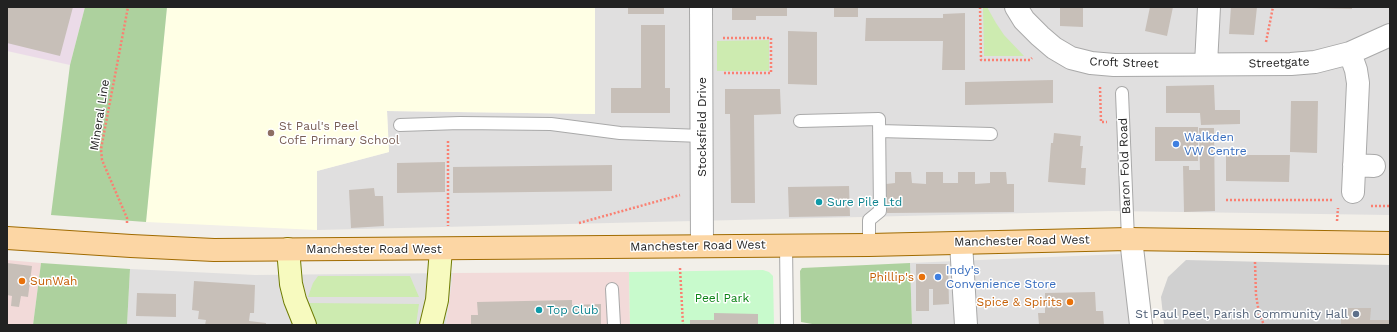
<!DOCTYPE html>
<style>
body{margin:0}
#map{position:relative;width:1397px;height:332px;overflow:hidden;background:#f2efe9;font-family:"Work Sans",sans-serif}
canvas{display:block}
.frame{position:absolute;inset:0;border:8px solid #222;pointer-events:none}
</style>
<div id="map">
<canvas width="1397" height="332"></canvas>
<div class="frame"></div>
</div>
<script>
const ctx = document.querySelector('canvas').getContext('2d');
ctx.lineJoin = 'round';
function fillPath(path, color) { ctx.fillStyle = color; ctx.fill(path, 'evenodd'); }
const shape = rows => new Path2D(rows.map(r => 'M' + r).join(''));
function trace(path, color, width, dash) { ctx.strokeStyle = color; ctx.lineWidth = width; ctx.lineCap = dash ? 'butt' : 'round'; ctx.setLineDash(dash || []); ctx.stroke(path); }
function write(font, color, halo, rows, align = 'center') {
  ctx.font = font + ' "Work Sans",sans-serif'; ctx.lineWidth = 3; ctx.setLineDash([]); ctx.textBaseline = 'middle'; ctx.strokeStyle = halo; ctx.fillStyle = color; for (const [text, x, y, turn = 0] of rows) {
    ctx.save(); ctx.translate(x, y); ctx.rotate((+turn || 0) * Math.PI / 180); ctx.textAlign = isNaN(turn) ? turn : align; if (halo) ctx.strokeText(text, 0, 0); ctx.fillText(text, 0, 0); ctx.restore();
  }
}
const residential = shape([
 [595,7,1390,7,1390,215,1112,211,317,230,317,171,389,152,387,111,595,114],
 [1122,254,1131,325,912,325,910,263],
 [130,269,255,275,453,273,446,325,127,325]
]);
const commercial = shape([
 [7,260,41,263,33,325,7,325],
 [629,272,630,325,446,325,453,273]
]);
const industrial = shape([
 [7,7,85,7,70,65,7,51]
]);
const education = shape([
 [167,7,595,7,595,114,387,111,389,152,317,171,317,230,146,222]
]);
const religious = shape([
 [1186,260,1390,265,1390,325,1164,325,1161,297,1168,277]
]);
const grass = shape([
 [987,7,996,23,1004,35,1024,56,984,56,983,8],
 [769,40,769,71,717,71,717,41],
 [318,276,410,276,419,297,308,297,313,283],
 [308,303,419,304,416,325,315,325]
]);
const forest = shape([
 [85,7,167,7,146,222,51,215,70,65],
 [41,263,130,269,127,325,33,325],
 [910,263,912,325,869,325,869,324,818,325,801,322,800,271,802,268]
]);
const park = shape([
 [763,270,769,272,773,276,774,325,630,325,629,272]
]);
const building = shape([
 [7,7,73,7,60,56,7,43],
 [628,7,664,7,664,14,628,14],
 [732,7,787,7,787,16,756,16,756,20,732,20],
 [834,7,858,7,858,17,834,17],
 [1060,7,1083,7,1083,27,1060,26],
 [1150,7,1173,7,1167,36,1145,31],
 [1231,7,1257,7,1254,35,1229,34],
 [1311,7,1352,7,1352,9,1311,8],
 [965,13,965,70,942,70,943,41,865,41,866,18,943,18,943,14],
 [641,25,665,25,665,88,670,88,670,113,611,113,611,88,641,88],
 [788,31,817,32,817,85,788,84],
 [1053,80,1053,103,965,105,965,82],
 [1214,85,1215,110,1240,110,1240,124,1201,125,1200,113,1166,113,1166,86],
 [725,89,780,89,781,114,754,115,755,203,731,203,730,114,725,114],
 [1291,101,1318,101,1317,153,1290,152],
 [1155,127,1198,127,1198,161,1155,161],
 [1199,128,1214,128,1215,211,1184,212,1183,166,1189,166,1189,170,1200,170],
 [1054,133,1081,136,1080,146,1083,146,1081,168,1086,168,1085,185,1048,182,1051,143,1053,143],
 [1226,155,1290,155,1289,182,1226,181],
 [445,162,445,192,397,193,397,163],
 [612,165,612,191,453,193,453,167],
 [895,172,911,172,912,183,926,184,926,172,943,172,943,183,958,183,958,172,975,172,975,184,990,183,990,172,1006,172,1007,184,1014,184,1014,212,887,213,886,184,895,183],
 [849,186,850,216,789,217,788,187],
 [374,188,375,196,383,196,384,226,351,228,349,190],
 [7,263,32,266,28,297,21,296,19,307,11,306,12,296,7,295],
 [916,264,948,264,949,304,933,305,933,289,929,289,929,311,916,311],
 [194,281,255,285,254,313,250,313,249,321,266,323,266,325,205,325,206,320,198,319,199,311,192,310],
 [1095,292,1096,311,1103,311,1104,325,1039,325,1038,313,1045,313,1045,293],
 [137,293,176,294,176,317,136,316],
 [572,300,572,305,601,304,601,325,471,325,471,315,478,315,477,302],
 [1341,308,1371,308,1370,320,1390,320,1390,325,1341,325],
 [714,313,758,314,758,325,690,325,690,320,714,320]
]);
const path = shape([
 [980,7,981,60,1030,60,1032,58],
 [723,38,771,38,771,73,724,73],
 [1266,42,1273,7],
 [1100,87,1101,122,1107,122],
 [448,141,448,226],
 [1226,200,1333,200],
 [1371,206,1390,206],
 [1337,221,1338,208],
 [127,223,127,218,102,160,101,149,128,7],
 [579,223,680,195],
 [1255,262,1256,295,1259,313,1264,325],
 [680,268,683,325]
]);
const lane = shape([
 [1122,93,1128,239],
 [800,121,879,119,880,211,869,220,869,245],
 [400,125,460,123,551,124,620,133,702,136],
 [879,131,991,134],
 [786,245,787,325],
 [612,289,614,325]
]);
const street = shape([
 [701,7,702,246],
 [1016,7,1024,20,1040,36,1054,48,1071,58,1091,63,1114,65,1291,64,1315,62,1350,53],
 [1206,64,1209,7],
 [1354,165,1374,166],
 [1353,192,1358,83,1356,70,1350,53,1390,35],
 [1131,239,1141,325],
 [961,243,966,325]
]);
const secondary = shape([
 [288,249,291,284,295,300,305,325],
 [431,325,437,300,441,249]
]);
const primary = shape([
 [7,238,131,246,214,250,869,245,1128,239,1390,243]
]);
const markers = [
 [271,133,4,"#8d6e63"],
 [1176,144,4,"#3f7fe0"],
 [819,202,4,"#0f9aa8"],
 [922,277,4,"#e8710a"],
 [938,277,4,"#3f7fe0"],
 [22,281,4,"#e8710a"],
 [1070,302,4,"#e8710a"],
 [539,310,4,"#0f9aa8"],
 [1356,314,4,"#5c6f8a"]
];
const streetNames = [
 ["Croft Street",1124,63,2],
 ["Streetgate",1279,63,-2],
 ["Mineral Line",100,115,-81],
 ["Stocksfield Drive",702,127,-90],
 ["Baron Fold Road",1125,166,-92],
 ["Manchester Road West",1022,241,-1],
 ["Manchester Road West",698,246,-1],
 ["Manchester Road West",374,249]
];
const educationNames = [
 ["St Paul's Peel",279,126],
 ["CofE Primary School",279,140]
];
const shopNames = [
 ["Walkden",1184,137],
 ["VW Centre",1184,151],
 ["Indy's",946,270],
 ["Convenience Store",946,284]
];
const cultureNames = [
 ["Sure Pile Ltd",827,202],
 ["Top Club",547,310]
];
const foodNames = [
 ["Phillip's",914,277],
 ["SunWah",30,281,"left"],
 ["Spice & Spirits",1062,302]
];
const parkNames = [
 ["Peel Park",722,298]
];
const serviceNames = [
 ["St Paul Peel, Parish Community Hall",1348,314]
];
fillPath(residential, '#e0dfdf');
fillPath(commercial, '#f2dad9');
fillPath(industrial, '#ebdbe8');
fillPath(education, '#ffffe5');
fillPath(religious, '#d0d0d0');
fillPath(grass, '#cdebb0');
fillPath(forest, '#add19e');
fillPath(park, '#c8facc');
fillPath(building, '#c7bfb8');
trace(lane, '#a9a9a9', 14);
trace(street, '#a9a9a9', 24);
trace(secondary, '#707d05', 24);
trace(primary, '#a06b00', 24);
trace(path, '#fa8072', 2.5, [2, 2]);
trace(lane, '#fff', 12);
trace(street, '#fff', 22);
trace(secondary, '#f7fabf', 22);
trace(primary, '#fcd6a4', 22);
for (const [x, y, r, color] of markers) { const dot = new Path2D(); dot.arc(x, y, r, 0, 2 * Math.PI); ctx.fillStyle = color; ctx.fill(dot); trace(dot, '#fff', 1.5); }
write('12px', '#222', '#fff', streetNames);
write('12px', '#785e54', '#fff', educationNames, 'left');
write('12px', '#366cbe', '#fff', shopNames, 'left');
write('12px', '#0d838f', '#fff', cultureNames, 'left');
write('12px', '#c56008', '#fff', foodNames, 'right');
write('12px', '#0c8416', '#fff', parkNames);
write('12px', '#4e5e75', '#fff', serviceNames, 'right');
</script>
